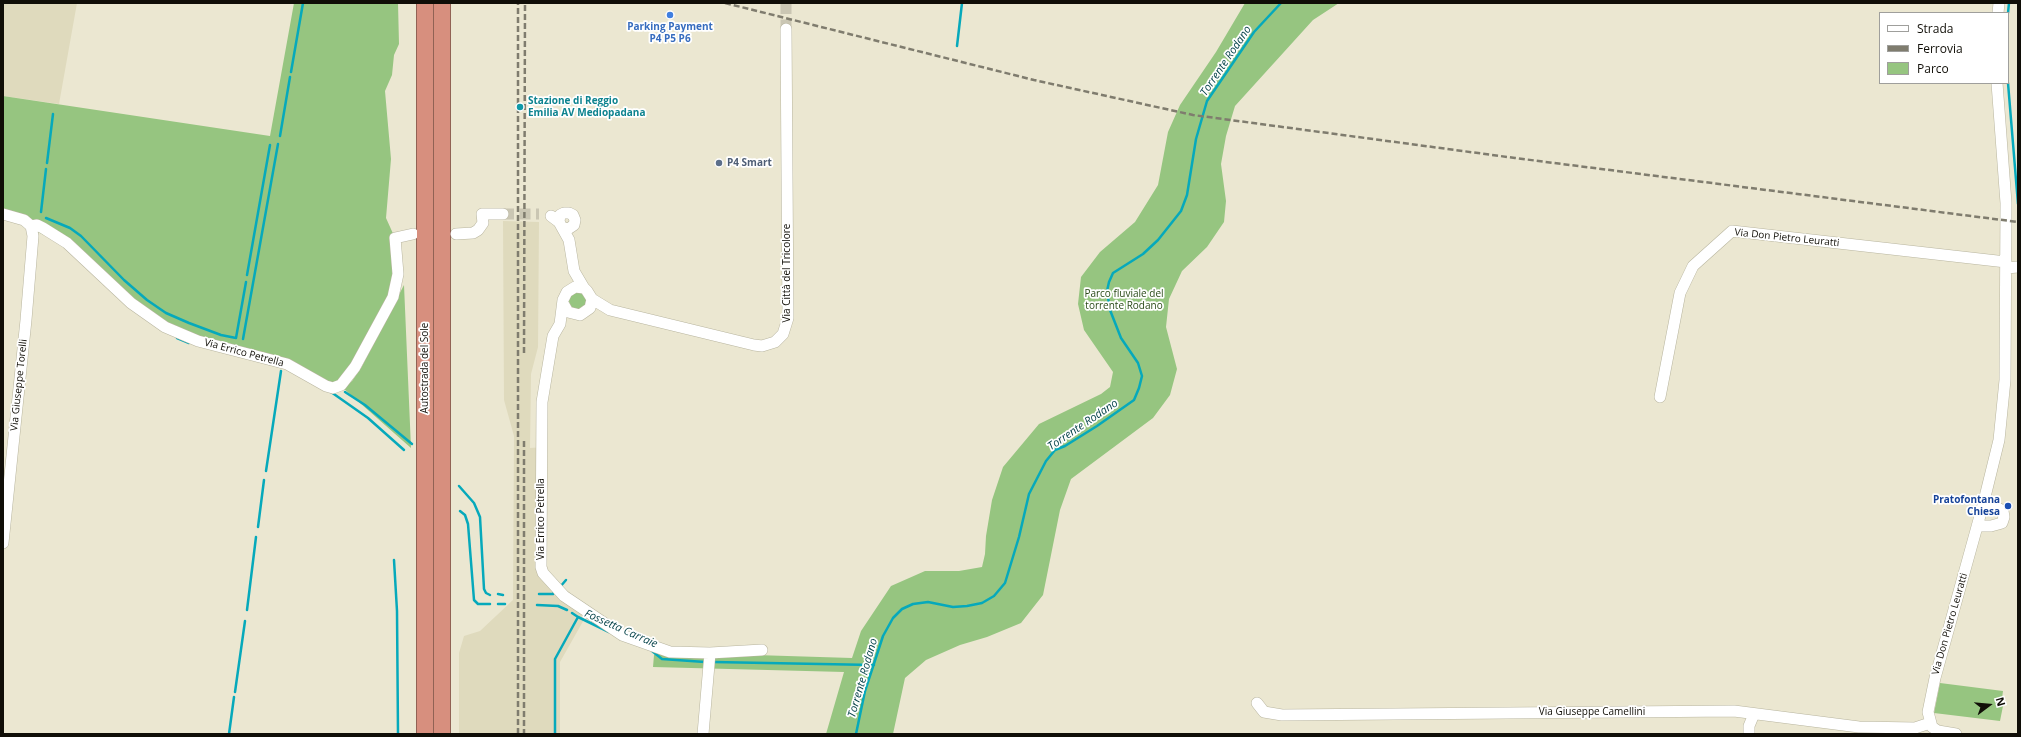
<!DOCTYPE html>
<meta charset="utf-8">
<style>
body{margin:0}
#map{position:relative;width:2021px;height:737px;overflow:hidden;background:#ebe7d1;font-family:"Open Sans",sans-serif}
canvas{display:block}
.frame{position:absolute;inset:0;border:4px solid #100e07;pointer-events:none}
.legend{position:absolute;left:1879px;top:12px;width:130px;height:72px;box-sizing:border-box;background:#fff;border:1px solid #9f9f9c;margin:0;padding:5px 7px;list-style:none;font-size:12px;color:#100e07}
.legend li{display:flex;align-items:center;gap:8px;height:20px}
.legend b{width:20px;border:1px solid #9f9f9c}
.north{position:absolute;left:1969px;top:685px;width:40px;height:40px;-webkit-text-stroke:3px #fff;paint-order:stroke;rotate:74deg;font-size:11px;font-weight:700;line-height:16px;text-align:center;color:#100e07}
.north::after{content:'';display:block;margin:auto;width:14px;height:18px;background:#100e07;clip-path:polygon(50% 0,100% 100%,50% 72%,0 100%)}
</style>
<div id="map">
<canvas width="2021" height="737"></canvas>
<div class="frame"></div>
<ul class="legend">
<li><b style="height:5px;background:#fff"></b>Strada</li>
<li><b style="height:5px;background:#7f7c6e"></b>Ferrovia</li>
<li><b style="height:11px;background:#96c580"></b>Parco</li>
</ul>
<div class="north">N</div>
</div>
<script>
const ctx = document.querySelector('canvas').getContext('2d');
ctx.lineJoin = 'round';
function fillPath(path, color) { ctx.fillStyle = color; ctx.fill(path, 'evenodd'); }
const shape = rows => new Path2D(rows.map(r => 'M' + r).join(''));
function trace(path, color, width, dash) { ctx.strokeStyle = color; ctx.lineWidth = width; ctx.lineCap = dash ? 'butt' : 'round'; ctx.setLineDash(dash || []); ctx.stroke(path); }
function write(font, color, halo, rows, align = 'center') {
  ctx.font = font + ' "Open Sans",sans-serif'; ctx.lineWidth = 3.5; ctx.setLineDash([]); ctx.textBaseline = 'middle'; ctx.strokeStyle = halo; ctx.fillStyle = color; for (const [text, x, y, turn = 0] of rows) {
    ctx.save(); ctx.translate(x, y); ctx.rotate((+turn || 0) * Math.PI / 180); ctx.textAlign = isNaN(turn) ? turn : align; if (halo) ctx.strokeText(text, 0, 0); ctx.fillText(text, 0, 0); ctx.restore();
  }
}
const built = shape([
 [3,3,77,3,59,104,3,96],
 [503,221,539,222,538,347,531,374,530,448,545,447,545,564,550,577,590,609,560,662,560,734,459,734,459,653,464,636,480,631,513,600,514,436,504,400]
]);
const green = shape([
 [294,3,398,3,399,44,394,55,392,75,385,91,391,159,386,218,395,238,397,283,341,385,175,332,77,252,3,214,3,96,270,136],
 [1245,3,1339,3,1313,20,1235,106,1226,136,1221,164,1226,201,1224,222,1207,247,1182,271,1169,299,1166,327,1177,369,1170,395,1153,418,1071,479,1060,510,1043,595,1021,623,987,637,960,645,926,660,905,678,893,734,826,734,844,672,653,667,654,655,658,650,755,655,852,658,861,631,891,586,925,571,959,571,982,567,985,554,986,536,992,500,1003,467,1039,424,1101,394,1110,387,1113,372,1084,330,1078,304,1081,277,1100,252,1135,222,1158,185,1168,132,1180,105,1216,52],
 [404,285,411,448,343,388,352,381,361,368],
 '569 301a9 9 0 1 1 18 0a9 9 0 1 1-18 0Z',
 [1940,683,2003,691,2001,706,2003,706,2000,721,1934,713]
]);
const stream = shape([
 [2008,13,2009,3],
 [957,46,962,3],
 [291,72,303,3],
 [2008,83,2018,204],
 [280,136,290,77],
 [47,163,53,114],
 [41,212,46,169],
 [46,218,70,228,81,236,124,280,147,300,166,313,189,323,221,335,236,338,246,282],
 [247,275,270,145],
 [177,338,189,343],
 [243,339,278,144],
 [331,392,368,418,404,450],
 [345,392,365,405,412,444],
 [266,471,281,371],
 [459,486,474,503,480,517,484,589,486,593,490,595],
 [460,511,465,515,468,524,474,600,478,604,490,604],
 [258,527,264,480],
 [394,560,397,611,398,734],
 [560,587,566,580],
 [498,594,503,595],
 [539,594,553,594,555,591],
 [498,604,505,604],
 [537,605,558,606,567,610],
 [247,610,256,537],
 [572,613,578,617],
 [652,651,662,659,705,662],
 [713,662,874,665],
 [235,692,245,621],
 [229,734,234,697],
 [555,734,555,659,578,617,609,632],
 [856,734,865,691,883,636,893,618,902,609,913,604,928,602,953,607,967,606,982,603,994,596,1005,583,1019,537,1029,494,1046,461,1055,450,1065,446,1097,426,1134,400,1139,388,1142,376,1138,363,1121,338,1110,310,1107,291,1109,282,1113,273,1143,254,1158,240,1181,211,1187,195,1196,139,1207,101,1254,32,1281,3]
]);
const minorTunnel = shape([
 [786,3,786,29],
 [503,214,539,214]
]);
const minor = shape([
 [1998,13,1999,3],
 [3,214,24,220,31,226],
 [551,216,559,222,569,240,574,271,584,288],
 [559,222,560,215,564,213,569,213,573,215,575,220,574,225,568,229,563,228],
 [31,226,37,225,43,228,67,243,131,303,165,327,198,341,287,364,326,386,333,388,341,385,355,367,393,297,398,274,395,238,413,234],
 [456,234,473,233,478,230,483,223,482,214,503,214],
 [2006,268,2018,267],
 [592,299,610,310,754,345,762,346,775,342,783,334,788,318,786,29],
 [564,305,568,312,580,315,590,308,592,299,587,291,584,288,575,287,567,292,563,300,560,324,553,336,542,402,541,567,543,573,564,596,622,635,670,652,710,653,762,650],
 [1660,397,1680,293,1693,266,1732,231,2006,262],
 [1977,526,1991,526,2002,523,2004,517,2003,511,1996,507,1983,505],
 [3,543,26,320,33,236,31,226],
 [1257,703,1264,712,1282,715,1734,711,1859,727,1915,728,1930,723],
 [703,734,710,653],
 [1749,734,1749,726,1754,714],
 [1956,734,1938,731,1932,727,1928,712,1935,678,1983,505,1999,440,2005,380,2006,203,1997,83]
]);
const highway = shape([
 [425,3,425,734],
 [442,734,442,3]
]);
const rail = shape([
 [725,3,1034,80,1193,115,1515,158,2018,222],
 [524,353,525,3],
 [524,441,524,734],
 [518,734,518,3]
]);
const markers = [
 [670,15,4,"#3f7fe0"],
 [520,107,4,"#0f9aa8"],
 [719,163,4,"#5c6f8a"],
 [2008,506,4,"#1a4fb4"]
];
const shopNames = [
 ["Parking Payment",670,27],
 ["P4 P5 P6",670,39]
];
const cultureNames = [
 ["Stazione di Reggio",528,101],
 ["Emilia AV Mediopadana",528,113]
];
const serviceNames = [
 ["P4 Smart",727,163]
];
const streetNames = [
 ["Via Don Pietro Leuratti",1787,238,6],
 ["Via Città del Tricolore",787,273,-90],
 ["Via Errico Petrella",244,353,15],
 ["Autostrada del Sole",425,368,-90],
 ["Via Giuseppe Torelli",19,385,-84],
 ["Via Errico Petrella",541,519,-90],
 ["Via Don Pietro Leuratti",1950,624,-74],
 ["Via Giuseppe Camellini",1592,712]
];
const parkNames = [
 ["Parco fluviale del",1124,294],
 ["torrente Rodano",1124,306]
];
const transitNames = [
 ["Pratofontana",2000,500],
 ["Chiesa",2000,512]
];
const waterNames = [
 ["Torrente Rodano",1226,61,-56],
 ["Torrente Rodano",1083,425,-34],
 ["Fossetta Carraie",621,629,24],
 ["Torrente Rodano",863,678,-74]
];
fillPath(built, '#dfdabd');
fillPath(green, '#96c580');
trace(stream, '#06a9bb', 2.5);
trace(minorTunnel, '#cac6b3', 11, [11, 5.5]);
trace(minor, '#b8b59f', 12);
trace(highway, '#916254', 18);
trace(minor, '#fff', 11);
trace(highway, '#d78f7e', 16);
trace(rail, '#7f7c6e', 2.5, [6, 3]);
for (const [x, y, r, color] of markers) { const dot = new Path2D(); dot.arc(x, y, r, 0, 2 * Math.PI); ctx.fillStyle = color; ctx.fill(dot); trace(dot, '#fff', 1.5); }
write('bold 10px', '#366cbe', '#fff', shopNames);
write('bold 10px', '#0d838f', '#fff', cultureNames, 'left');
write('bold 10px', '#4e5e75', '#fff', serviceNames, 'left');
write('10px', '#100e07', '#fff', streetNames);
write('10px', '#294a17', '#fff', parkNames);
write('bold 10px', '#164399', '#fff', transitNames, 'right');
write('italic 11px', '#003f46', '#fff', waterNames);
</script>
